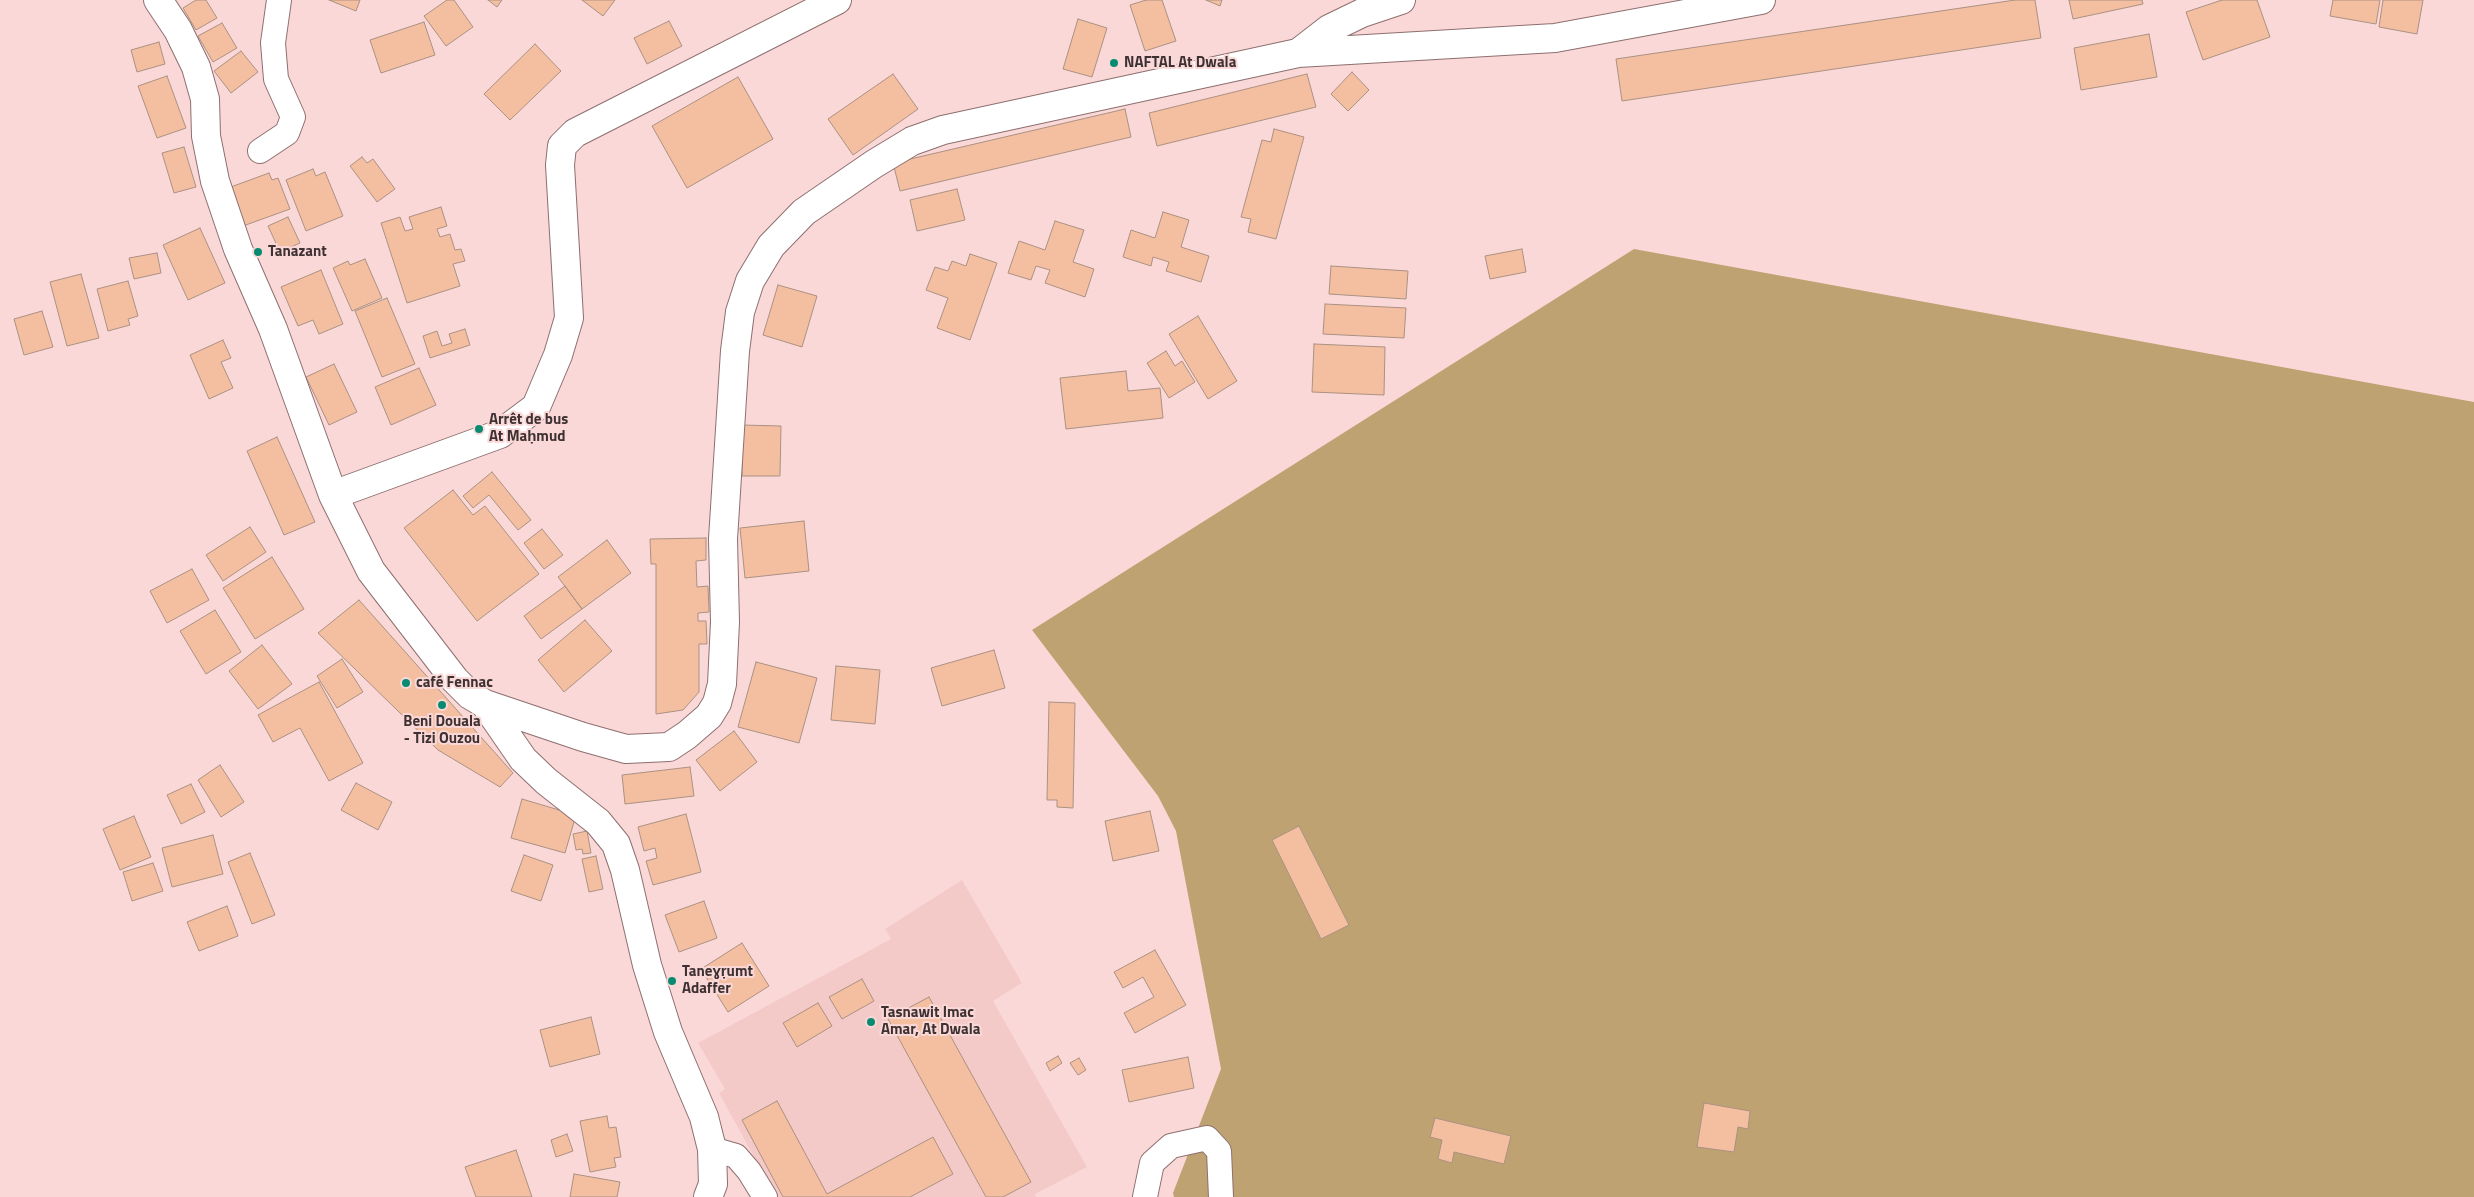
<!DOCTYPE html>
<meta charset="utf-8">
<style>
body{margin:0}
canvas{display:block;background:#fad8d8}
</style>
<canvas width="2474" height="1197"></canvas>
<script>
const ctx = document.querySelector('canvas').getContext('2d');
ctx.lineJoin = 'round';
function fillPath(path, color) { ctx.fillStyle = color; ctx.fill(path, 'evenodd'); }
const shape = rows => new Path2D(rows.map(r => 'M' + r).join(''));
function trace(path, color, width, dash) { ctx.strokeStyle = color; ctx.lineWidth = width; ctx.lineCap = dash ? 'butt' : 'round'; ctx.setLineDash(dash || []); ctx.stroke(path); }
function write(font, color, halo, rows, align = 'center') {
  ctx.font = font + ' "Titillium Web",sans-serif'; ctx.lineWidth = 4; ctx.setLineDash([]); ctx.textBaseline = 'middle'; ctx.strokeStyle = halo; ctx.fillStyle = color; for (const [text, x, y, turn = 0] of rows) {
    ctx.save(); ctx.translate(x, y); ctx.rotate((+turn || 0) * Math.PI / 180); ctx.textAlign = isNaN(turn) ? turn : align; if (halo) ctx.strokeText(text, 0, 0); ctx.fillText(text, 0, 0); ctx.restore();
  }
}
const built = shape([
 [962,880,1022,983,993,1001,1087,1167,1035,1194,1036,1197,776,1197,719,1093,725,1089,698,1043,891,939,885,929]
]);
const forest = shape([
 [1634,249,2474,402,2474,1197,1174,1197,1173,1193,1221,1069,1176,831,1158,796,1032,630]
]);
const building = shape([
 [196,0,206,0,217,18,196,30,183,8,196,0],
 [329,0,360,0,356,11,329,0],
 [447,0,454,0,473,27,446,46,424,16,447,0],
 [488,0,502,0,497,7,488,0],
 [582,0,615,0,603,16,582,0],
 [1146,0,1162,0,1176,41,1145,51,1130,5,1146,0],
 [1206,0,1222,0,1220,6,1206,0],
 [2015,0,2035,0,2041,38,1622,101,1616,59,2015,0],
 [2069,0,2142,0,2143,4,2073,19,2069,0],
 [2222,0,2257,0,2270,37,2203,60,2186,12,2222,0],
 [2333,0,2380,0,2376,24,2330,16,2333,0],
 [2383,0,2423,0,2417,34,2379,27,2383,0],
 [1078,19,1107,28,1092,77,1063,69,1078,19],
 [669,21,682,46,647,64,634,38,669,21],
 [424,22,435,55,381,73,370,40,424,22],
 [222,23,237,48,213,62,198,36,222,23],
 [2149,34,2157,77,2081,90,2074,48,2149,34],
 [159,42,165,64,137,72,131,50,159,42],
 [535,44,561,71,510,120,484,94,535,44],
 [241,51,258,72,231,93,214,71,241,51],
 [1352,72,1369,90,1348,111,1331,94,1352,72],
 [893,74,918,109,853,155,828,119,893,74],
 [1307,74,1316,107,1157,146,1149,113,1307,74],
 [167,76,186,128,157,138,138,86,167,76],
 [738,77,773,139,687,188,652,126,738,77],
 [1125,109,1131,137,900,191,893,163,1125,109],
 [1274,129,1304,137,1276,239,1248,232,1251,219,1241,217,1262,140,1271,142,1274,129],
 [184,147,196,187,174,193,162,153,184,147],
 [362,157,367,163,373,159,395,189,377,202,350,166,362,157],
 [313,169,316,176,325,172,343,216,306,231,286,180,313,169],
 [269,173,272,180,278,178,290,209,243,226,228,188,269,173],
 [957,189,965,220,917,231,910,200,957,189],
 [441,207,447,226,437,229,440,237,450,234,455,250,461,249,465,261,453,264,460,286,407,303,381,223,400,217,405,231,413,229,409,217,441,207],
 [1163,212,1189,220,1181,247,1209,256,1201,282,1166,271,1169,262,1153,257,1151,266,1123,257,1131,230,1155,238,1163,212],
 [288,217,300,243,280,252,268,226,288,217],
 [1055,221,1084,230,1073,262,1094,269,1085,297,1045,283,1050,270,1036,266,1031,280,1008,273,1019,241,1045,250,1055,221],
 [200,228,225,283,188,300,163,245,200,228],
 [1522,249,1526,272,1490,279,1485,256,1522,249],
 [157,253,161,273,134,279,129,258,157,253],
 [970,254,997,263,970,340,937,328,948,298,926,290,935,267,948,271,952,261,966,266,970,254],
 [365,259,382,298,352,311,333,268,348,261,350,265,365,259],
 [1331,266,1408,271,1406,299,1329,294,1331,266],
 [321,270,343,324,319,334,313,320,298,326,281,287,321,270],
 [81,274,99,338,67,346,50,282,81,274],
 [128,281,138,316,128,319,130,325,108,331,97,289,128,281],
 [778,285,817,296,802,347,763,335,778,285],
 [387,298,415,364,382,377,355,311,387,298],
 [1325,304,1406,308,1404,338,1323,334,1325,304],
 [42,311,53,347,24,355,14,319,42,311],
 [1198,316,1237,381,1208,399,1169,334,1198,316],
 [465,329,470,345,430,358,423,336,437,331,442,346,452,343,449,334,465,329],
 [223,340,231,358,221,362,233,388,209,399,190,355,223,340],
 [1314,344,1385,347,1384,395,1312,392,1314,344],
 [1166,351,1175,366,1182,361,1195,382,1169,398,1147,363,1166,351],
 [334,364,357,412,329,425,306,377,334,364],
 [419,368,436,405,391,425,375,387,419,368],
 [1126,371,1128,391,1160,388,1163,418,1066,429,1060,378,1126,371],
 [742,425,781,426,780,476,742,476,742,425],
 [277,437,315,522,284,535,247,451,277,437],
 [492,472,531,520,518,530,489,495,473,508,463,496,492,472],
 [453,490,473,515,485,506,539,574,477,621,404,528,453,490],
 [804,521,809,571,745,578,740,528,804,521],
 [250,527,266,552,223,581,206,555,250,527],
 [542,529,563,555,544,569,524,543,542,529],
 [706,538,706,560,696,561,697,587,708,586,709,612,698,613,698,621,706,621,707,644,699,644,699,692,683,710,656,714,656,564,651,564,650,539,706,538],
 [607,540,631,573,582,609,558,577,607,540],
 [272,557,304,609,255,639,223,588,272,557],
 [192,569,209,600,167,623,150,591,192,569],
 [565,586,582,609,541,639,524,616,565,586],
 [359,600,513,773,500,787,438,750,318,633,359,600],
 [215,610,241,652,206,674,180,631,215,610],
 [585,620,612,651,564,692,538,660,585,620],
 [262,645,292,684,258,709,229,671,262,645],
 [994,650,1005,688,942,706,931,668,994,650],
 [342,659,363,692,337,708,317,676,342,659],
 [756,662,817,678,799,743,738,727,756,662],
 [836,666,880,670,875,724,831,720,836,666],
 [319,682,363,763,329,781,300,728,273,742,258,715,319,682],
 [1049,702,1075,703,1073,808,1057,807,1057,800,1047,800,1049,702],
 [734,731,757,762,720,791,696,760,734,731],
 [220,765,244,802,221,817,198,780,220,765],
 [690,767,694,796,625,804,622,775,690,767],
 [356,783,392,802,378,830,341,810,356,783],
 [191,784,205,812,181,824,167,795,191,784],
 [522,799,576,815,565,853,511,838,522,799],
 [1150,811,1159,851,1113,861,1105,821,1150,811],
 [686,814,701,872,653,885,646,861,657,858,655,848,644,851,638,827,686,814],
 [134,816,151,857,120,870,103,829,134,816],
 [1299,826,1349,925,1321,939,1272,840,1299,826],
 [587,831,591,853,583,854,582,849,576,850,573,834,587,831],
 [213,835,223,874,172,887,162,848,213,835],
 [250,853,275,915,252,924,228,862,250,853],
 [524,855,553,865,541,901,511,891,524,855],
 [596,856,603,889,589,892,582,859,596,856],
 [153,863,163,891,132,901,123,872,153,863],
 [704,901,717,938,679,952,665,915,704,901],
 [227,906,238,936,199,951,187,922,227,906],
 [742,943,769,986,728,1012,701,969,742,943],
 [1155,950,1186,1005,1135,1033,1124,1013,1154,997,1143,977,1123,988,1114,972,1155,950],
 [862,979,874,1001,842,1019,829,997,862,979],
 [929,997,1031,1182,1003,1197,986,1197,888,1019,929,997],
 [818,1003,832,1026,797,1047,783,1023,818,1003],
 [591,1017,600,1054,550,1067,540,1030,591,1017],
 [1058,1056,1062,1063,1050,1071,1046,1063,1058,1056],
 [1188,1057,1194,1088,1129,1102,1122,1070,1188,1057],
 [1079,1058,1086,1070,1078,1075,1070,1063,1079,1058],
 [777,1101,827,1194,933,1137,953,1174,910,1197,783,1197,742,1120,777,1101],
 [1704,1103,1750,1111,1748,1129,1738,1127,1734,1152,1697,1147,1704,1103],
 [607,1116,609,1128,616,1127,621,1157,614,1158,616,1167,590,1172,580,1121,607,1116],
 [1435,1118,1511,1136,1504,1164,1454,1152,1452,1163,1438,1159,1442,1140,1430,1137,1435,1118],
 [567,1134,573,1151,556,1157,551,1140,567,1134],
 [516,1150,532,1197,476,1197,465,1167,516,1150],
 [574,1174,620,1182,617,1197,570,1197,574,1174]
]);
const street = shape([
 [260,151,287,133,293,117,276,79,273,43,279,0],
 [712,1149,736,1156,749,1171,765,1197],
 [1145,1197,1152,1163,1171,1146,1207,1138,1219,1151,1221,1197]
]);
const secondary = shape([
 [158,0,178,30,196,67,205,99,206,136,215,181,238,249,273,329,333,495,371,571,455,680,470,695,485,704,583,737,626,749,669,747,687,735,709,716,717,703,722,684,725,622,723,539,735,351,740,312,750,281,771,246,804,212,874,164,912,141,943,130,1298,53,1555,38,1761,0],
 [1298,53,1329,29,1362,13,1401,0],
 [333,495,500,434,536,407,558,355,569,318,560,165,562,146,575,133,837,0],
 [485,704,523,759,546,781,598,822,616,844,625,870,647,965,668,1032,704,1117,712,1149,713,1184,708,1197]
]);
const markers = [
 [1114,63,5,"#088b70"],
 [258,252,5,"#088b70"],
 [479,429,5,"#088b70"],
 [406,683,5,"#088b70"],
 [442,705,5,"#088b70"],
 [672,981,5,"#088b70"],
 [871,1022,5,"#088b70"]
];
const poiNames = [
 ["NAFTAL At Dwala",1124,63],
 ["Tanazant",268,252],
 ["Arrêt de bus",489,420],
 ["At Maḥmud",489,437],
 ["café Fennac",416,683],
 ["Beni Douala",442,722,"center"],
 ["- Tizi Ouzou",442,739,"center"],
 ["Taneɣṛumt",682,972],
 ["Adaffer",682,989],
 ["Tasnawit Imac",881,1013],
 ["Amar, At Dwala",881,1030]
];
fillPath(built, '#f4cac9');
fillPath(forest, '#bfa271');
fillPath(building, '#f4bea1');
trace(building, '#ab9182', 1);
trace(street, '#8e6f6f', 26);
trace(secondary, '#8e6f6f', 30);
trace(street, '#fff', 24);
trace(secondary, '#fff', 28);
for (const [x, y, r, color] of markers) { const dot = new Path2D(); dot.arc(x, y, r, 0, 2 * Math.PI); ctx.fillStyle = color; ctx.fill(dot); trace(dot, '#fad8d8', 2); }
write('bold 15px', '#3e3131', '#fad8d8', poiNames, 'left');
</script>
